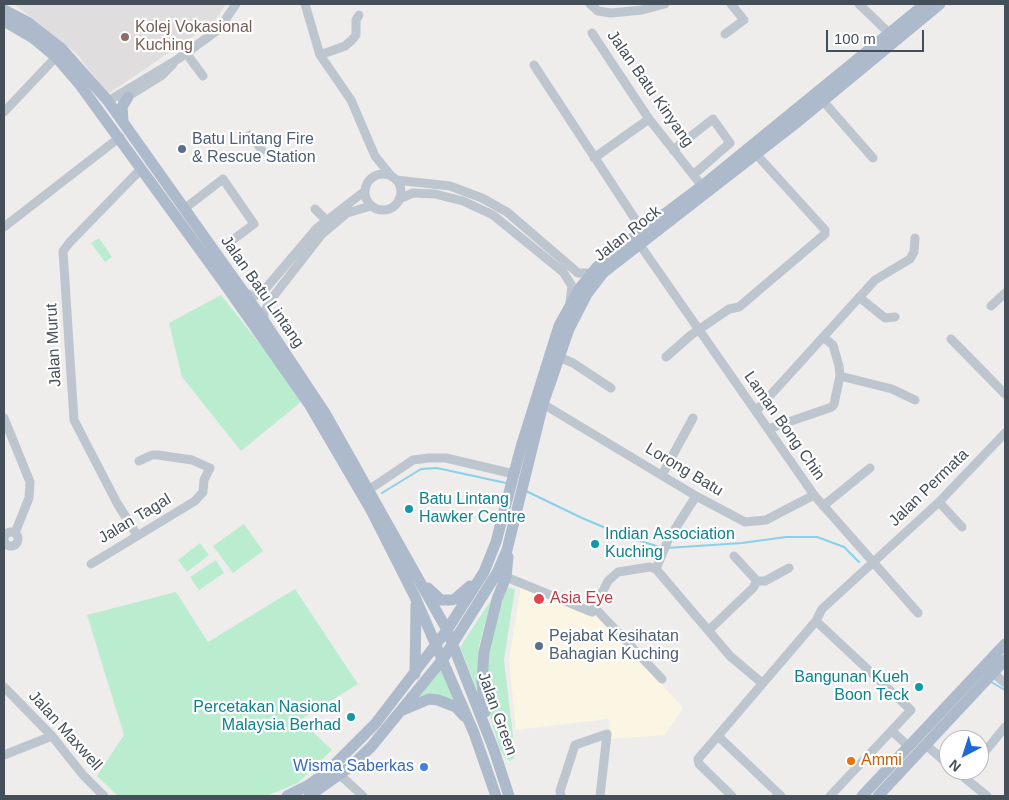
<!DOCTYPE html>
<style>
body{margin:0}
#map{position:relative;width:1009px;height:800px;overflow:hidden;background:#efecec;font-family:Arial,sans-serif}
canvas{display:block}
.frame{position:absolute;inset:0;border:5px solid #454f59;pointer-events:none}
.north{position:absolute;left:939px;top:730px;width:50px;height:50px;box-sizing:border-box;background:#fff;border:1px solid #b5b9bd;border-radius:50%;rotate:220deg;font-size:14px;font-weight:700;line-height:20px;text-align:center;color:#454f59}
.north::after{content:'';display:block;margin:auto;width:18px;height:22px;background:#1d67d8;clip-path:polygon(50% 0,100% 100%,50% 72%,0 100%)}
.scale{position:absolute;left:826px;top:30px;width:98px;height:22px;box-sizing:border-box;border:2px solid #454f59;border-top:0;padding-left:6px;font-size:15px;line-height:18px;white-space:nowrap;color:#454f59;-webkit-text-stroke:4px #fff;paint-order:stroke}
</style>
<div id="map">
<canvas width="1009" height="800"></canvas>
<div class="frame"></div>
<div class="north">N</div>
<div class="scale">100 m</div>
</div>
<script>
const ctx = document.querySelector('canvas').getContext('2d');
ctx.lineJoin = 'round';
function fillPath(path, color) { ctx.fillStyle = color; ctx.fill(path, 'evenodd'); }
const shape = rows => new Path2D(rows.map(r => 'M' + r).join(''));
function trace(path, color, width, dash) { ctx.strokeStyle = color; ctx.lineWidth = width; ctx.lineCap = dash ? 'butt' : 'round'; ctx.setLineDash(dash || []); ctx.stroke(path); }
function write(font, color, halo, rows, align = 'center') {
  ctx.font = font + ' Arial,sans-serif'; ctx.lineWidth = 4.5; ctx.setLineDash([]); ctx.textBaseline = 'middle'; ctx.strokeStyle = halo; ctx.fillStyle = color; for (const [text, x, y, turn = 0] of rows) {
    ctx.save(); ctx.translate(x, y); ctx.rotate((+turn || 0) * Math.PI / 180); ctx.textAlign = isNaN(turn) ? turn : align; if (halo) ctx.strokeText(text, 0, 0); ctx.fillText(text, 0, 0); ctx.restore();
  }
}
const commercial = shape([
 [522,580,592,607,683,708,665,735,611,739,609,719,516,730,509,660]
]);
const education = shape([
 [14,4,226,4,214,22,108,94,75,52]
]);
const green = shape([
 [99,238,112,257,105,262,91,243],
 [221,295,278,367,301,402,241,451,182,377,169,323],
 [244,524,263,551,233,573,213,546],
 [200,543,209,555,187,572,178,560],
 [216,560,224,573,199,590,190,577],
 [506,587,515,589,504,660,515,753,514,758,510,761,505,758,500,749,488,711,487,696,488,651],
 [295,589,358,684,300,720,332,750,298,783,266,796,118,796,97,776,124,735,87,615,176,592,208,642],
 [491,600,479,646,477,678,479,695,460,647],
 [442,669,456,703,417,699]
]);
const stream = shape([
 [526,491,582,518,627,537,663,548],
 [382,493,421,469,437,468,506,483],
 [667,548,742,543,786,537,817,537,844,547,859,562],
 [991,682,1005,690]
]);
const minor = shape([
 [305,4,320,55,351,100,375,156,392,177],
 [590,4,598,11,611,13,642,10,665,4],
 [859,4,890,34],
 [592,33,649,119,702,186],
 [725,34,744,20,731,4],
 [186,53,203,76],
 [320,55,345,46,352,40,356,35,356,20,359,15],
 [534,65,635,219],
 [122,100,161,76,173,64],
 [108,101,178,59,219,29,236,4],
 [823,101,873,158],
 [4,112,56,57],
 [250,135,262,150],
 [673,150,713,119,730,143,693,175],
 [594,158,649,119],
 '365 192a18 18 0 1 1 36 0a18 18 0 1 1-36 0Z',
 [396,180,450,186,482,198,507,212,578,273,592,273],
 [399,199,413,193,435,194,463,201,493,215,563,272,572,286,570,302],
 [184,209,223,179,254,224,230,242],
 [315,209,326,220],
 [4,227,120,137],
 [640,245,814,495,918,613],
 [243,292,254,296,261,294,317,228,365,191],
 [859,297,885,318,895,317],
 [991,306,1005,293],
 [264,321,264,313,269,302,322,234,347,213,371,206],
 [951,339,1005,394],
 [559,357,573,363,611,388],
 [666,357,691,335,729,309,739,307,825,234,825,230,756,154],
 [840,376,892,389,915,400],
 [543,404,696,496,745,522,766,520,814,495],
 [756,411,875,280,910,259,914,252,915,238],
 [4,418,30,482,29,498,15,533],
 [768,429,832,407,834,404,840,376,839,366,833,345,823,337],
 [662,475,693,418],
 [370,489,413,460,429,458,446,458,514,474],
 [939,502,962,527],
 [823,506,870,468],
 '4 539a7 7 0 1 1 14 0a7 7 0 1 1-14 0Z',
 [137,535,117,503,74,420,63,251,70,242,141,169],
 [734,556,757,581],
 [91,564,195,501,203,492,204,480,210,468,192,460,158,455,152,455,139,461],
 [656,569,668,540,696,496],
 [506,577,592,612,608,581,618,572,650,567,656,569,730,656,762,683],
 [757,581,765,581,789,568],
 [594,607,662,679],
 [816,621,911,710,830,796],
 [709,630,753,588,757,581],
 [993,673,1005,683],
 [4,687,52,736,83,775,104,796],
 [892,731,908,746],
 [718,736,781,796],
 [926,745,949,765],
 [4,755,52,736],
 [979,759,1005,727],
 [955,770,987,796],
 [340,775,363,796],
 [561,796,560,791,575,745,607,734,600,796],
 [732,796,699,764,698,759,816,621,822,609,939,502,1005,433]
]);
const major = shape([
 [4,10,29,23,61,48,108,101,264,321,325,413,447,630,494,750,509,796],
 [4,21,33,38,56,57,80,85,224,283,309,404,371,510,415,597,474,733,496,796],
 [123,121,122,107,128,97],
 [428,588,441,600,451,600,455,599,470,586],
 [415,674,416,605],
 [403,710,429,699,438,700,456,707,464,716],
 [485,712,482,681,484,652,497,599,506,577,508,557],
 [287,796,309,785,330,769,375,724,447,630,484,572,496,542,521,447,559,326,580,288,597,267,622,246,702,186,925,4],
 [309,796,350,767,371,747,443,659,497,573,507,550,543,404,569,329,587,294,603,273,795,124,940,4],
 [862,796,1005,644],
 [878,796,1005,660]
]);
const markers = [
 [125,37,5,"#8d6e63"],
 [182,149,5,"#5c6f8a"],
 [409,509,5,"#0f9aa8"],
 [595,544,5,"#0f9aa8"],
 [539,599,6,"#e0444e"],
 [539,646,5,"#5c6f8a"],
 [919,687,5,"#0f9aa8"],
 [351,717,5,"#0f9aa8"],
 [851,761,5,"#e8710a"],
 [424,767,5,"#3f7fe0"]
];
const educationNames = [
 ["Kolej Vokasional",135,28],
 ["Kuching",135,46]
];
const streetNames = [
 ["Jalan Batu Kinyang",650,89,55],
 ["Jalan Rock",628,234,-38],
 ["Jalan Batu Lintang",262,292,55],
 ["Jalan Murut",54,345,-93],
 ["Laman Bong Chin",784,426,55],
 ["Lorong Batu",684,470,31],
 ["Jalan Permata",929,488,-44],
 ["Jalan Tagal",135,519,-31],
 ["Jalan Green",497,714,70],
 ["Jalan Maxwell",65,731,48]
];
const serviceNames = [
 ["Batu Lintang Fire",192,140],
 ["& Rescue Station",192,158],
 ["Pejabat Kesihatan",549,637],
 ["Bahagian Kuching",549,655]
];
const cultureNames = [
 ["Batu Lintang",419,500],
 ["Hawker Centre",419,518],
 ["Indian Association",605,535],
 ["Kuching",605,553],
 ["Bangunan Kueh",909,678,"right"],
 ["Boon Teck",909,696,"right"],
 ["Percetakan Nasional",341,708,"right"],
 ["Malaysia Berhad",341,726,"right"]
];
const healthNames = [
 ["Asia Eye",550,599]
];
const foodNames = [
 ["Ammi",861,761]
];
const shopNames = [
 ["Wisma Saberkas",414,767]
];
fillPath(commercial, '#fbf5e4');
fillPath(education, '#e0ddde');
fillPath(green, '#baedcf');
trace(stream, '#88d1e9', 2);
trace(minor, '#bdc6ce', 9);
trace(major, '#acbacb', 11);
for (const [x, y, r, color] of markers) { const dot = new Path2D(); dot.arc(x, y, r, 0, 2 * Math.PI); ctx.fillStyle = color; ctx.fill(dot); trace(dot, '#fff', 2); }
write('16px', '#785e54', '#fff', educationNames, 'left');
write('16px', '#454f59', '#fff', streetNames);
write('16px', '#4e5e75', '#fff', serviceNames, 'left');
write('16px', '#0d838f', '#fff', cultureNames, 'left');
write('16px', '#be3a42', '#fff', healthNames, 'left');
write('16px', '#c56008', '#fff', foodNames, 'left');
write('16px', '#366cbe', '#fff', shopNames, 'right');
</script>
